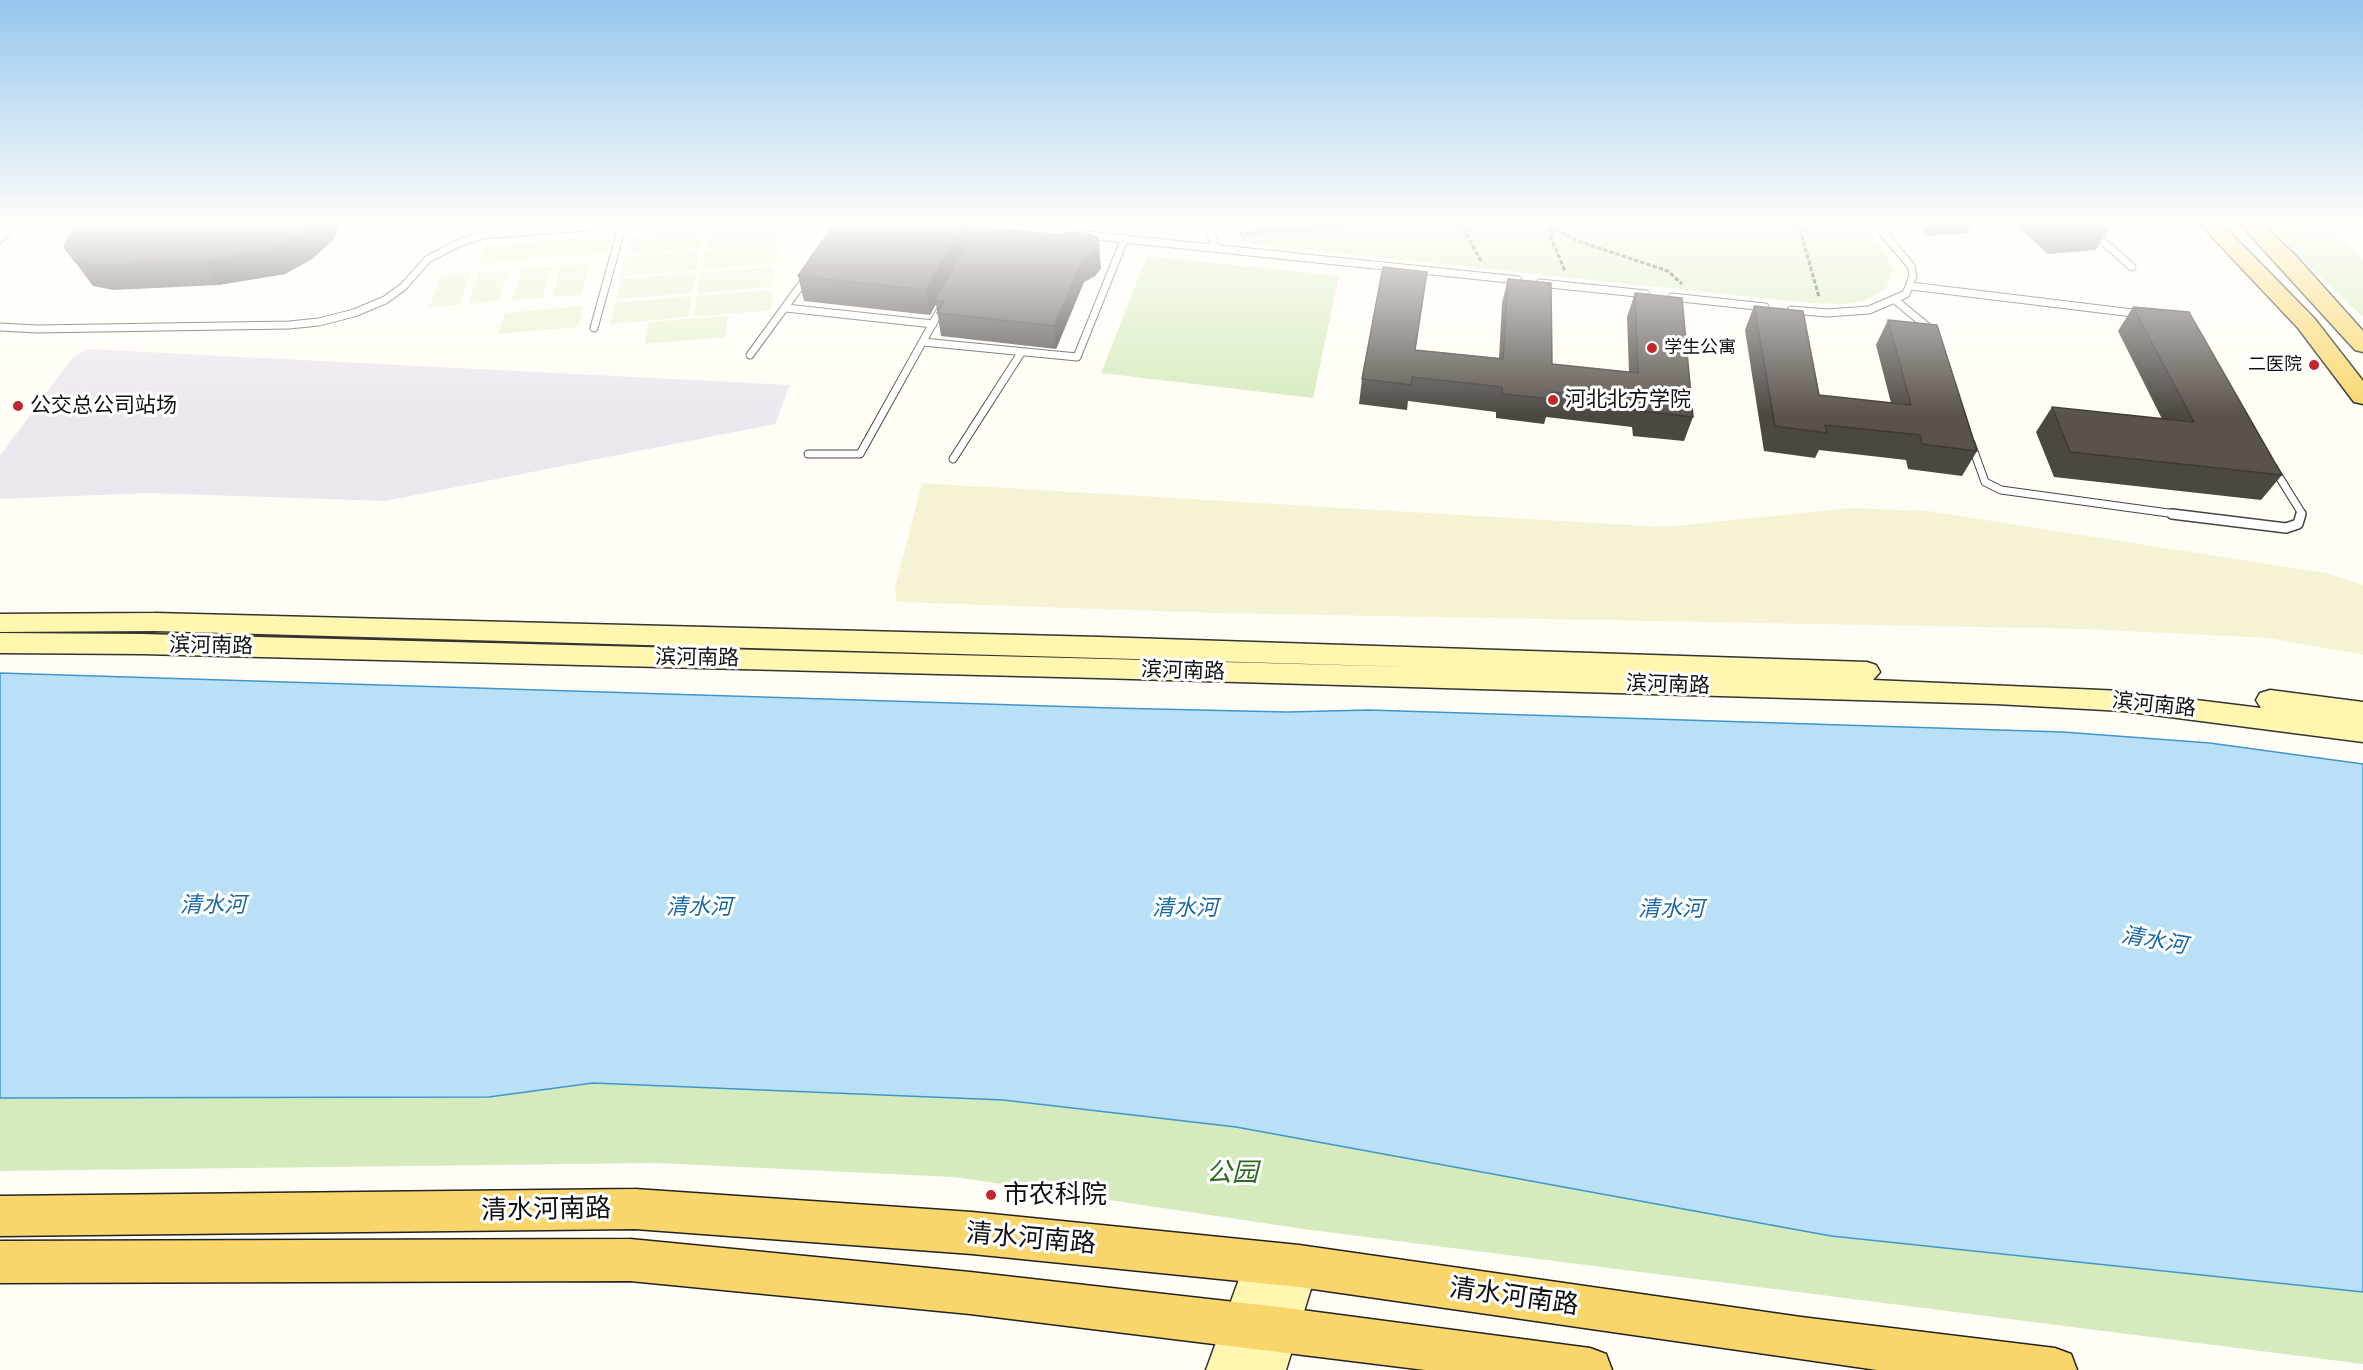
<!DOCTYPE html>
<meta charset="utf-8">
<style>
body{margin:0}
canvas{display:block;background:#fffdf5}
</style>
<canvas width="2363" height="1370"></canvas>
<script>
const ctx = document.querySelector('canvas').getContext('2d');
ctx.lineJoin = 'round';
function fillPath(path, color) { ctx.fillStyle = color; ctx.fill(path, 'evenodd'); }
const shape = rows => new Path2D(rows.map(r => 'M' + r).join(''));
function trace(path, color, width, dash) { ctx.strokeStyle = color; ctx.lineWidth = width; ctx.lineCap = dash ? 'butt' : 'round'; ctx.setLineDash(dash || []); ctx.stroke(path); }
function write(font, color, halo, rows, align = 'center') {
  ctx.font = font + ' "Roboto Serif","Noto Sans SC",serif'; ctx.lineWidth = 6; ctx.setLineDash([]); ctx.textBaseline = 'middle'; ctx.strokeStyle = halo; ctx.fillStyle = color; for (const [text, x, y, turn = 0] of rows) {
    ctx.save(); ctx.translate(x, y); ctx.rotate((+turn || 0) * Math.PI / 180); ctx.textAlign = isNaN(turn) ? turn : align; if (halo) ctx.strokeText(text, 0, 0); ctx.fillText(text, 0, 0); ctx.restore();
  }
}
const industrial = shape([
 [88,349,790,385,775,424,385,501,148,493,0,499,0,456,73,357]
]);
const farmland = shape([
 [922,483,1665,527,1850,508,1928,511,2326,573,2363,585,2363,655,2268,638,2084,629,1214,613,897,602,895,587]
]);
const green = shape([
 [1067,223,1178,223,1180,234],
 [1237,223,1859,223,1884,250,1893,270,1886,289,1867,300,1845,304,1809,303,1243,243],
 [2263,223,2324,223,2363,260,2363,317],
 [1147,256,1339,276,1313,398,1101,373],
 [593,1083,1003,1100,1236,1127,1831,1236,2363,1292,2363,1364,1311,1230,954,1177,656,1163,0,1171,0,1098,489,1097]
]);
const pitch = shape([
 [781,224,779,242,706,248,709,230],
 [703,230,700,248,626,254,631,236],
 [611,236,607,253,543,258,549,241],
 [547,241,542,258,478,264,484,246],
 [778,244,777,263,702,269,706,250],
 [699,251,696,270,621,276,625,257],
 [590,263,582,295,552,297,561,266],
 [552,266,542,298,512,300,522,269],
 [774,267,772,287,697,293,700,273],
 [509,270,498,301,468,304,480,272],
 [471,273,459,305,429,307,441,275],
 [696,273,692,293,616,299,621,279],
 [773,290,771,310,694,317,697,296],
 [692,296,688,317,610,324,615,303],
 [583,306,578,327,498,334,505,313],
 [728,316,725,337,645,344,649,322]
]);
const water = shape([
 [0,673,1112,708,1287,712,1369,710,2063,732,2210,743,2363,764,2363,1292,1831,1236,1236,1127,1003,1100,593,1083,489,1097,0,1098,0,673]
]);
const path = shape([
 [1460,223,1481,261],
 [1544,223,1578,241,1668,271,1682,284],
 [1551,223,1551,238,1565,271],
 [1798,223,1819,297],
 [1239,234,1382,223]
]);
const laneFar1 = shape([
 [971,223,1518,280],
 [1208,223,1215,247],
 [2082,223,2132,267],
 [484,235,488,223],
 [0,239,14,223],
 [1540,283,1646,294],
 [1911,286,2141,314],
 [1672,297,1765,307],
 [1895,300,1935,333],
 [786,308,933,324],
 [1791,310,1827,313,1869,310,1906,294,1913,276,1911,266,1875,223],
 [0,327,37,329,289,325,319,322,354,313,385,300,403,287,428,259,459,243,484,235,635,223],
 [594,328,623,223],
 [923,342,1077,357,1125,238],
 [750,355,807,277],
 [1971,443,1985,482,2001,490,2183,515],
 [808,454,860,454,942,307],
 [953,459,1021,353],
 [2273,467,2301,512,2300,515]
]);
const lane = shape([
 [2172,514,2286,528,2298,524,2301,514]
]);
const secondary = shape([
 [155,613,1100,637,1867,662,1876,665,1880,672,1873,680,2123,691,2261,708,2256,700,2260,693,2270,690,2363,702,2363,742,2123,711,1996,704,1099,678,142,654,0,653,0,633,142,634,1415,667,155,631,0,632,0,614,155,613],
 [1263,1243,1276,1249,1281,1263,1286,1253,1299,1247,1312,1253,1318,1266,1286,1370,1246,1370,1271,1295,1246,1370,1206,1370,1250,1249,1263,1243]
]);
const primary = shape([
 [2199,223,2221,223,2314,318,2363,381,2363,404,2354,402,2298,328,2199,223],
 [2239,223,2261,223,2295,255,2363,331,2363,352,2355,350,2239,223],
 [635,1189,972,1212,1299,1245,1801,1317,2055,1348,2071,1354,2077,1370,1877,1370,1299,1287,972,1254,635,1229,0,1236,0,1196,635,1189],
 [630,1239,970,1272,1279,1307,1590,1348,1606,1354,1612,1370,1425,1370,970,1314,630,1281,0,1283,0,1241,630,1239]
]);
const wall = shape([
 [75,223,341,223,333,240,312,259,285,274,218,285,113,290,93,286,64,247],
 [835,223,971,223,972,233,1101,268,1095,276,1084,282,1056,349,941,336,936,304,930,315,804,301,798,276],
 [1915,223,1974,223,1969,233,1928,236],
 [2014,223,2106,223,2110,227,2096,250,2048,254],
 [1508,279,1552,364,1629,372,1627,317,1635,293,1693,417,1684,441,1633,436,1632,427,1546,417,1544,424,1496,418,1496,412,1408,401,1407,410,1359,404,1362,379,1415,350,1499,358,1502,303],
 [1754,306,1819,395,1891,403,1876,345,1888,320,1977,451,1962,476,1908,469,1906,460,1819,450,1815,458,1764,451,1745,330],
 [2133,307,2282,475,2261,500,2054,477,2036,432,2052,407,2162,419,2118,331]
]);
const shadedWall = shape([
 [312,223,341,223,333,240,312,259,285,274,218,285,203,261],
 [962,223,971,223,973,234,935,300,936,304,930,315,926,290],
 [1099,245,1101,268,1095,276,1084,282,1056,349,1054,326,1083,259]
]);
const building = shape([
 [75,223,312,223,299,235,271,250,203,261,96,266,76,262,64,247,75,223],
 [835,223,964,223,926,290,798,276,835,223],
 [2053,223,2106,223,2110,227,2061,230,2053,223],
 [977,226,1059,235,1072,232,1089,234,1098,238,1099,245,1093,254,1083,259,1054,326,937,313,944,301,935,300,977,226],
 [1383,267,1427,272,1415,350,1503,359,1508,279,1551,283,1552,364,1638,373,1635,293,1682,298,1693,417,1641,411,1641,402,1551,392,1551,399,1502,394,1502,387,1412,377,1411,385,1362,379,1383,267],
 [1754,306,1803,311,1819,395,1911,405,1888,320,1937,325,1977,451,1922,444,1920,435,1825,425,1827,433,1775,426,1754,306],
 [2133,307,2189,312,2282,475,2070,452,2052,407,2194,422,2133,307]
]);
const markers = [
 [1652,348,6,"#c4262e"],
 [2314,365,6,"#c4262e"],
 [1553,400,6,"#c4262e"],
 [18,406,6,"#c4262e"],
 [991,1195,6,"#c4262e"]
];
const farPoinames = [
 ["学生公寓",1664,348],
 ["二医院",2302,365,"right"]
];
const poiNames = [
 ["河北北方学院",1565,400],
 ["公交总公司站场",30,406]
];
const streetNames = [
 ["滨河南路",211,646,1],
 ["滨河南路",697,658,1],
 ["滨河南路",1183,671,2],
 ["滨河南路",1668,685,2],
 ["滨河南路",2154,705,6]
];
const waterNames = [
 ["清水河",213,906],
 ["清水河",699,908],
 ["清水河",1185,909],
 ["清水河",1671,910],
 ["清水河",2154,941,10]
];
const nearParknames = [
 ["公园",1232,1173]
];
const nearPoinames = [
 ["市农科院",1003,1195]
];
const nearStreetnames = [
 ["清水河南路",546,1210,-1],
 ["清水河南路",1031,1239,5],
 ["清水河南路",1514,1297,8]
];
fillPath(industrial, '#eee6ef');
fillPath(farmland, '#f6f3d4');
fillPath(green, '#d5ebbd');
fillPath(pitch, '#e6f2cf');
fillPath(water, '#b9e0f7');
trace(water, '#3f96cf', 1.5);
trace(laneFar1, '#444', 9);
trace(lane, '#444', 12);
trace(secondary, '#333', 3);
trace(primary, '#222', 3);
trace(path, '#333', 3, [4.5, 2]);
trace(laneFar1, '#fff', 7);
trace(lane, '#fff', 9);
fillPath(secondary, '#fff6b0');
fillPath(primary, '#f9d66b');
fillPath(wall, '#4d4742');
fillPath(shadedWall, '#3f3936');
fillPath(building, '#5a524d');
trace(building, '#3f3936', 1.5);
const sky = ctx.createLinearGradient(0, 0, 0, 415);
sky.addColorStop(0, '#95c6ee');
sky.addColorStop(0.54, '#fffefa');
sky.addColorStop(1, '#fffefa00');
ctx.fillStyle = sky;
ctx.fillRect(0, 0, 2363, 415);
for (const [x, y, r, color] of markers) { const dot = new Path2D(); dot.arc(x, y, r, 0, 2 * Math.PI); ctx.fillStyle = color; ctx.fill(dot); trace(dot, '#fff', 2); }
write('18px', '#111', '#fff', farPoinames, 'left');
write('21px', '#111', '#fff', poiNames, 'left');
write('21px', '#111', '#fff', streetNames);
write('italic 22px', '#1768a6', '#fff', waterNames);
write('italic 26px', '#2f6b1f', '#fff', nearParknames);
write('26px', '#111', '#fff', nearPoinames, 'left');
write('26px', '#111', '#fff', nearStreetnames);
</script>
